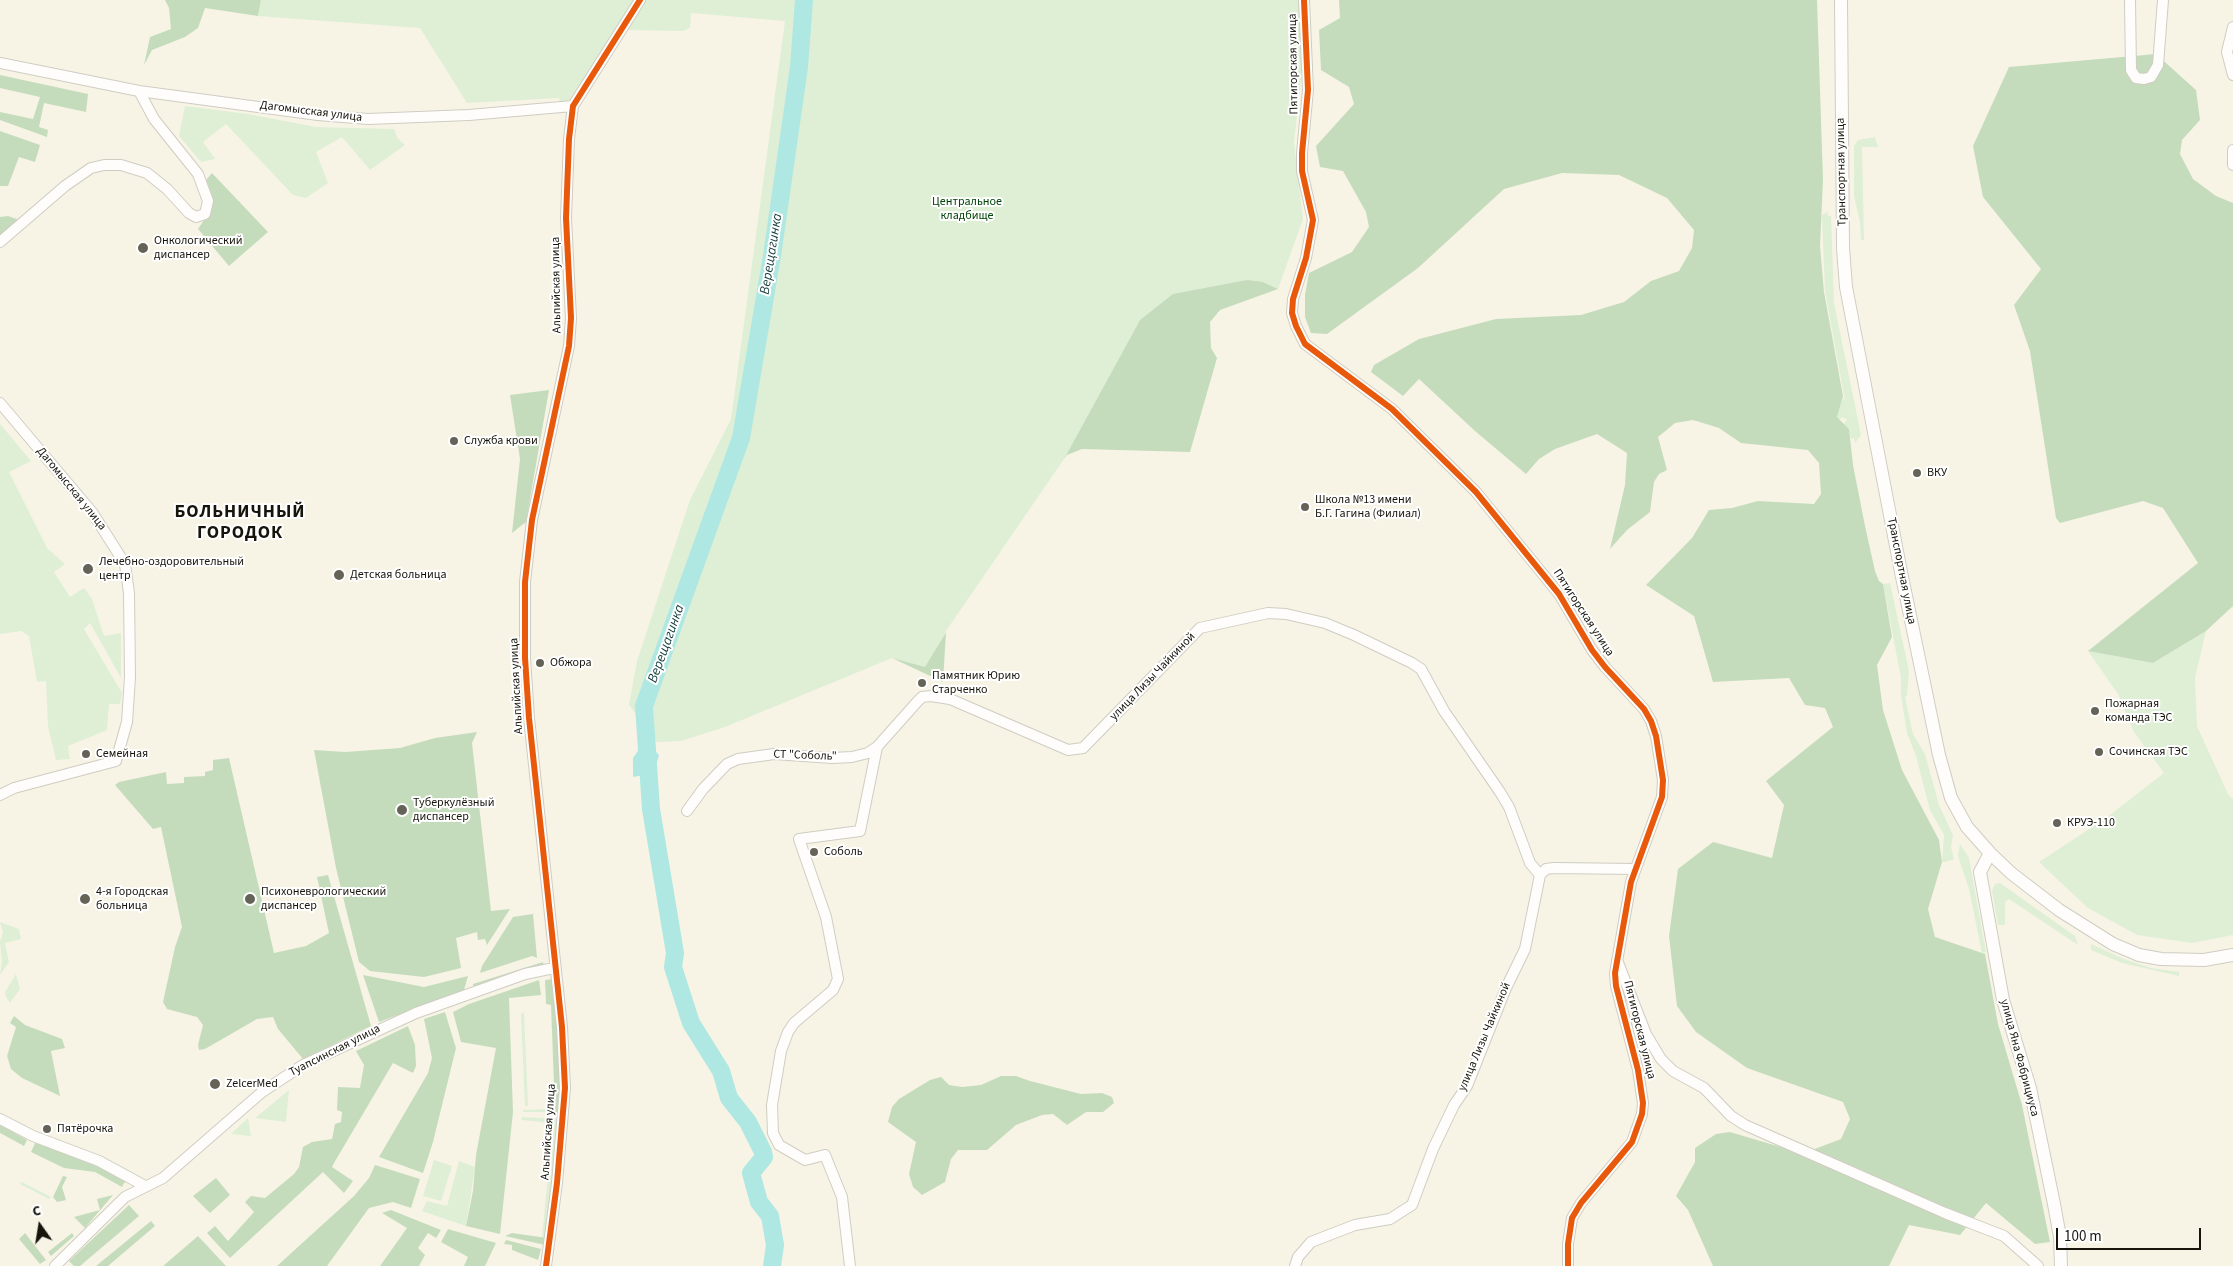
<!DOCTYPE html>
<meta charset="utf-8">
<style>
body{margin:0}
#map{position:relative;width:2233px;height:1266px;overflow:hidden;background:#f7f4e6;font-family:"Source Sans 3",sans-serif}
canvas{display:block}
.north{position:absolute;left:15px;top:1201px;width:50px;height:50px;-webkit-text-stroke:4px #fff;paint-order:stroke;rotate:347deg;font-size:14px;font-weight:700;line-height:20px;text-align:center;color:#16140b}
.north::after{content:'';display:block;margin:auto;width:18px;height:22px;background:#16140b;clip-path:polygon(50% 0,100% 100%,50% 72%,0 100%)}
.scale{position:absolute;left:2056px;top:1228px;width:145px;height:22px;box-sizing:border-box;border:2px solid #16140b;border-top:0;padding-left:6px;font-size:15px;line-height:18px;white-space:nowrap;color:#16140b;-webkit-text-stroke:4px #fff;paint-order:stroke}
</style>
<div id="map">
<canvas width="2233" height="1266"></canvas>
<div class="north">С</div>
<div class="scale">100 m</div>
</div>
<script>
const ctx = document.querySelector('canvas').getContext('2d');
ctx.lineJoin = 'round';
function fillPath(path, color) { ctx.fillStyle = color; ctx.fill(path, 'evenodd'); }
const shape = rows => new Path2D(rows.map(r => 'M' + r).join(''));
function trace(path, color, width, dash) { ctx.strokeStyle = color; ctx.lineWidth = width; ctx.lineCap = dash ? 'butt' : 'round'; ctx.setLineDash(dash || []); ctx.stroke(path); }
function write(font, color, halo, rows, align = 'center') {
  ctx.font = font + ' "Source Sans 3",sans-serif'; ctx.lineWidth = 4; ctx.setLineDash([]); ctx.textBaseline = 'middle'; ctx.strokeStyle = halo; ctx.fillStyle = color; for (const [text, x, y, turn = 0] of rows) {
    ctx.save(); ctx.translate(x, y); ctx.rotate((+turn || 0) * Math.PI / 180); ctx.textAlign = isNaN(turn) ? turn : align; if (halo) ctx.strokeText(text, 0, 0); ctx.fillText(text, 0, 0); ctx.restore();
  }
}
const green = shape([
 [261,0,1299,0,1302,70,1294,142,1303,219,1278,289,1263,282,1140,320,1064,459,946,631,925,668,892,658,725,727,681,741,656,742,629,705,637,661,690,500,731,419,785,21,691,13,690,28,683,31,623,30,562,112,559,98,467,103,420,28,258,16],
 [185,106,248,114,316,127,394,129,398,139,405,145,370,170,342,137,316,152,328,183,306,198,293,195,226,124,203,142,215,159,201,162,179,136],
 [1875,137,1878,147,1862,147,1864,240,1861,240,1860,222,1854,196,1854,146,1858,140],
 [1828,212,1828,216,1831,216,1834,303,1861,435,1855,443,1854,438,1851,439,1849,429,1844,424,1847,419,1841,417,1840,420,1837,417,1843,397,1845,401,1825,291,1822,215],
 [0,424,31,461,9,472,47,548,65,564,54,572,70,597,84,588,92,599,104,636,121,633,121,678,90,623,84,629,122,693,120,704,109,704,107,730,68,746,70,759,56,760,48,726,46,681,37,682,29,636,21,631,0,634],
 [1890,583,1909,671,1907,696,1905,697,1913,734,1925,754,1939,805,1953,835,1951,847,1954,859,1945,862,1942,862,1944,835,1930,810,1916,756,1907,733,1901,696,1901,678,1883,584],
 [2206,631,2195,678,2197,726,2228,794,2233,799,2233,935,2192,943,2137,935,2088,908,2039,862,2106,818,2164,773,2134,732,2118,694,2088,651,2153,663],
 [1960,844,1969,858,1986,952,1982,953,1969,889,1958,856],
 [2000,883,2075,936,2078,945,2009,899,2005,902,2005,925,1998,925,1992,891,1995,884],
 [0,922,19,929,21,939,5,943,9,962,0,975,2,961,0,942,3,932],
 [2091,944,2124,959,2151,968,2179,972,2179,976,2122,963,2091,950],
 [16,974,20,989,10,1003,6,997,5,992],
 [524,1013,528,1106,525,1106,521,1014],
 [289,1090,286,1122,255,1118],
 [555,1109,555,1112,523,1112,523,1110],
 [522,1117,560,1119,547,1238,542,1237,553,1123,521,1120],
 [248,1118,251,1136,231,1134],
 [434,1160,452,1166,441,1201,423,1196],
 [459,1161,475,1167,466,1226,422,1211,427,1201,447,1206],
 [22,1182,51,1197,49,1199,20,1184]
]);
const forest = shape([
 [165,0,261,0,258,16,205,8,198,28,185,37,152,50,144,65,150,37,171,29,169,8],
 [1339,0,1817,0,1823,180,1820,246,1824,292,1843,396,1837,417,1849,429,1853,465,1865,526,1875,571,1879,581,1883,584,1892,637,1877,665,1883,710,1902,770,1939,840,1942,862,1928,909,1935,937,1985,954,1998,1024,2022,1105,2050,1242,2035,1244,1986,1203,1960,1235,1909,1225,1889,1266,1713,1266,1688,1210,1676,1196,1695,1162,1695,1148,1716,1134,1730,1132,1784,1148,1812,1150,1841,1139,1850,1119,1843,1102,1747,1068,1696,1032,1677,1006,1669,936,1678,869,1713,842,1772,858,1784,805,1766,781,1833,727,1825,708,1805,705,1789,678,1713,682,1694,616,1646,585,1692,538,1709,510,1732,508,1758,501,1814,504,1821,494,1819,463,1808,450,1741,443,1719,428,1693,420,1675,423,1658,437,1667,470,1659,474,1654,482,1650,512,1627,530,1610,549,1625,485,1627,453,1597,434,1555,449,1539,459,1526,474,1475,431,1419,379,1403,396,1371,372,1374,365,1419,339,1496,319,1581,315,1624,302,1651,281,1679,271,1692,248,1694,230,1667,198,1619,175,1562,173,1504,189,1418,268,1327,334,1311,333,1305,317,1305,295,1309,273,1352,252,1369,227,1366,212,1343,171,1320,167,1316,146,1354,104,1349,87,1321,70,1319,30,1340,18],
 [2156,54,2196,90,2200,120,2182,140,2180,154,2193,179,2216,196,2233,203,2233,606,2206,631,2153,663,2088,651,2198,563,2163,508,2143,501,2060,523,2056,518,2030,351,2014,305,2041,269,1983,197,1973,146,2009,67],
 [0,75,88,94,86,112,44,103,39,127,48,130,47,137,0,120,0,112,33,119,40,97,0,88],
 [0,131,40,145,35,162,19,157,8,186,0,186],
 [212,173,268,232,229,266,198,229,210,211,213,198,206,180],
 [8,216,28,223,0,246,0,217],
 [1247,280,1263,282,1278,289,1220,310,1210,322,1211,348,1217,358,1190,452,1082,449,1067,455,1064,459,1140,320,1173,294],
 [549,390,526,522,512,533,520,459,510,395],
 [946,632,943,682,892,658,925,667],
 [477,732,472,743,491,911,510,909,487,945,485,939,478,940,477,932,456,938,461,968,424,977,370,971,359,962,336,868,314,750,345,752,400,748,435,738],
 [229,758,274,953,306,946,329,933,317,877,328,875,371,1026,303,1059,278,1029,273,1017,257,1019,205,1049,199,1050,198,1045,203,1025,197,1017,167,1009,163,1002,175,947,182,927,161,827,153,829,115,785,119,782,166,772,167,784,184,783,184,777,205,776,205,772,213,770,213,760],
 [533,914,537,958,532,956,480,973,482,966,513,917],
 [543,962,544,967,474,988,473,984],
 [363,975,424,987,468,976,464,990,379,1022],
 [553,979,562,1084,560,1113,555,1112,551,1005,546,1004,545,980],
 [539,980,541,995,509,998,513,1112,500,1234,466,1226,473,1191,476,1155,496,1048,461,1042,453,1012,469,1004],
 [445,1012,456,1048,433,1142,423,1173,379,1157,428,1073,432,1058,424,1019],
 [14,1016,25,1025,62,1039,65,1048,51,1051,60,1096,22,1078,11,1069,7,1056,16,1027,10,1023],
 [408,1026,415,1045,416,1066,413,1073,393,1063,334,1163,332,1167,353,1181,344,1193,323,1172,230,1258,207,1233,215,1226,228,1241,254,1212,245,1202,251,1196,265,1198,294,1174,299,1167,303,1147,312,1142,332,1139,335,1124,341,1122,342,1112,337,1110,338,1087,360,1088,364,1065,356,1051],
 [1001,1076,1016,1076,1030,1081,1081,1094,1102,1093,1112,1097,1114,1103,1103,1112,1086,1112,1067,1125,1053,1114,1042,1115,1016,1125,987,1150,958,1150,951,1159,945,1182,922,1195,913,1187,909,1174,916,1142,888,1122,892,1107,899,1099,930,1080,941,1077,949,1085,962,1087,981,1085],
 [0,1125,27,1140,24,1146,0,1133],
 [36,1141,99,1166,126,1180,122,1187,95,1172,64,1168,31,1152],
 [375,1165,420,1179,411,1208,393,1202,369,1208,327,1266,277,1266,354,1196,369,1178],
 [63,1176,67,1177,62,1187,66,1200,57,1202,53,1197],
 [216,1178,230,1195,210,1213,193,1196],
 [113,1195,85,1228,74,1217,100,1210,97,1199],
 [129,1205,139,1216,80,1266,74,1266,69,1261],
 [391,1210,441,1230,436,1238,428,1233,418,1248,425,1255,419,1266,380,1266,407,1228,382,1213],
 [151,1221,155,1226,108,1266,96,1266],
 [448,1229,496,1243,485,1266,464,1266,468,1257,441,1242],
 [25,1233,46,1260,40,1264,19,1239],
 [72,1233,74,1236,51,1256,48,1252],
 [512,1233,547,1238,545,1245,505,1236],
 [198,1236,226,1266,163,1266],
 [506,1240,541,1249,538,1260,512,1250,512,1245,504,1244]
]);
const water = shape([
 [640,748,652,748,659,755,654,773,633,777,633,758]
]);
const river = shape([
 [772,1266,775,1245,770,1216,759,1202,751,1173,764,1157,763,1152,748,1122,729,1098,721,1071,691,1023,673,967,675,953,651,809,644,706,741,438,772,256,799,67,804,0]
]);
const minor = shape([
 [1304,0,1308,90,1302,153,1302,171,1313,220,1306,258,1293,299,1292,313,1296,326,1305,344,1392,409,1476,492,1559,594,1592,650,1605,667,1644,709,1651,721,1656,736,1663,780,1662,797,1631,882,1615,973,1616,986,1638,1070,1643,1103,1642,1114,1632,1142,1581,1203,1572,1218,1568,1244,1568,1266],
 [2130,0,2131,70,2136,78,2144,79,2151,77,2158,65,2163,0],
 [2233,27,2227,52,2233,75],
 [0,63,139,91,318,115,368,119,469,115,573,106],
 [2233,150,2233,165],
 [0,242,65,186,91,168,104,165,121,165,147,173,167,189,189,213,196,217,205,214,208,201,198,174,154,119,139,91],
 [0,403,92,512,125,564,129,593,130,677,127,722,116,761,14,788,0,795],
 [687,811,703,789,727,764,738,759,774,754,832,758,852,757,868,753,877,747,917,702,922,697,931,696,950,699,1068,750,1083,748,1200,628,1268,613,1286,614,1325,623,1354,635,1412,663,1421,669,1444,711,1500,792,1509,807,1530,863,1540,875],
 [1617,960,1646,1034,1661,1059,1673,1071,1704,1088,1731,1116,1745,1125,1945,1213,2004,1236,2038,1266],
 [0,1119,33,1136,99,1161,145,1186],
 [55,1266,125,1197,163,1178,262,1092,303,1065,416,1013,525,974,554,968],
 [546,1266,557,1183,565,1088,562,1027,529,718,525,658,525,582,532,520,569,346,571,318,566,218,569,139,573,106,640,0],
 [850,1266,842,1197,825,1155,805,1160,779,1145,773,1133,772,1105,781,1051,788,1032,794,1023,833,990,838,979,826,917,799,839,860,831,877,747],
 [1295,1266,1298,1257,1311,1242,1355,1225,1390,1219,1412,1205,1433,1149,1454,1105,1467,1086,1506,988,1525,949,1540,875,1546,869,1554,868,1635,869]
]);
const major = shape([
 [1841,0,1843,248,1846,287,1901,572,1939,755,1951,798,1967,827,1990,853,2011,873,2059,910,2113,944,2139,955,2161,959,2204,960,2233,955],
 [1990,853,1980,872,2003,1000,2030,1088,2054,1204,2060,1237,2061,1266]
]);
const cycleway = shape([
 [1304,0,1308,90,1302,153,1302,171,1313,220,1306,258,1293,299,1292,313,1296,326,1305,344,1392,409,1476,492,1559,594,1592,650,1605,667,1644,709,1651,721,1656,736,1663,780,1662,797,1631,882,1615,973,1616,986,1638,1070,1643,1103,1642,1114,1632,1142,1581,1203,1572,1218,1568,1244,1568,1266],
 [546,1266,557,1183,565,1088,562,1027,529,718,525,658,525,582,532,520,569,346,571,318,566,218,569,139,573,106,640,0]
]);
const markers = [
 [143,248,6,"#656258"],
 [454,441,5,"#656258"],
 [1917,473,5,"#656258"],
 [1305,507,5,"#656258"],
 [88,569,6,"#656258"],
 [339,575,6,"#656258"],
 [540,663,5,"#656258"],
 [922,683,5,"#656258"],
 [2095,711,5,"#656258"],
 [2099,752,5,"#656258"],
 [86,754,5,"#656258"],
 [402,810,6,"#656258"],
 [2057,823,5,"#656258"],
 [814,852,5,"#656258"],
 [85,899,6,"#656258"],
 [250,899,6,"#656258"],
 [215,1084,6,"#656258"],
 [47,1129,5,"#656258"]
];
const streetNames = [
 ["Пятигорская улица",1294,64,-91],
 ["Дагомысская улица",311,112,7],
 ["Транспортная улица",1842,172,-91],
 ["Альпийская улица",557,285,-91],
 ["Дагомысская улица",71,489,51],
 ["Транспортная улица",1901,571,79],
 ["Пятигорская улица",1583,613,57],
 ["улица Лизы Чайкиной",1153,677,-46],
 ["Альпийская улица",517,686,-93],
 ["СТ \"Соболь\"",805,756,2],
 ["Пятигорская улица",1639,1030,76],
 ["улица Лизы Чайкиной",1485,1037,-67],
 ["Туапсинская улица",335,1051,-27],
 ["улица Яна Фабрициуса",2019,1058,75],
 ["Альпийская улица",549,1132,-86]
];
const parkNames = [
 ["Центральное",967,202],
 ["кладбище",967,216]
];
const poiNames = [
 ["Онкологический",154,241],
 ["диспансер",154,255],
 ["Служба крови",464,441],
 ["ВКУ",1927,473],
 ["Школа №13 имени",1315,500],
 ["Б.Г. Гагина (Филиал)",1315,514],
 ["Лечебно-оздоровительный",99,562],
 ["центр",99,576],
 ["Детская больница",350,575],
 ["Обжора",550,663],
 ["Памятник Юрию",932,676],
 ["Старченко",932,690],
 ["Пожарная",2105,704],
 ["команда ТЭС",2105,718],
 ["Сочинская ТЭС",2109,752],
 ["Семейная",96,754],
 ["Туберкулёзный",413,803],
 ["диспансер",413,817],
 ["КРУЭ-110",2067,823],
 ["Соболь",824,852],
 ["4-я Городская",96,892],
 ["больница",96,906],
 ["Психоневрологический",261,892],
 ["диспансер",261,906],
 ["ZelcerMed",226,1084],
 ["Пятёрочка",57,1129]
];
const waterNames = [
 ["Верещагинка",772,254,-81],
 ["Верещагинка",667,644,-70]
];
const districtNames = [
 ["БОЛЬНИЧНЫЙ",240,513],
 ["ГОРОДОК",240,534]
];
fillPath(green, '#deefd6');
fillPath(forest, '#c5dcbc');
fillPath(water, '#afe7e3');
trace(river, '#afe7e3', 18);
trace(minor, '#cfcdc2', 12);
trace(major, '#cfcdc2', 14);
trace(minor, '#fefdfb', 10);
trace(major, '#fefdfb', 12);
trace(cycleway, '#e8590c', 6);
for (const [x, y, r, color] of markers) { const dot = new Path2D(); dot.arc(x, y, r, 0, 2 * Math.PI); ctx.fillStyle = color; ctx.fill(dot); trace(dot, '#fff', 2); }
write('12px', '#16140b', '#fff', streetNames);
write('12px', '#024407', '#fff', parkNames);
write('12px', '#16140b', '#fff', poiNames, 'left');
write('italic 14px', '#133b3b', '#fff', waterNames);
ctx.letterSpacing = '1px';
write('bold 18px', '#16140b', '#fff', districtNames);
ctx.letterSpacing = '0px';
</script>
